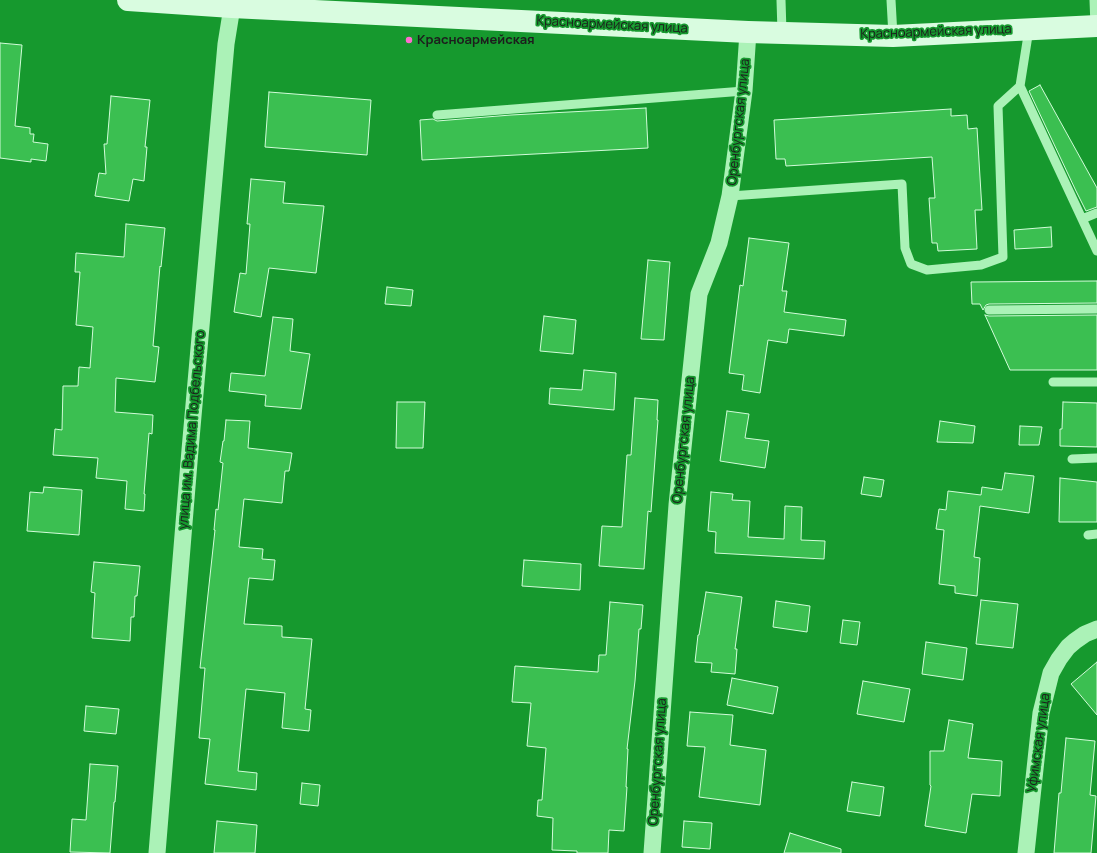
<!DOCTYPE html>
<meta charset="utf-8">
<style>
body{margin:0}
canvas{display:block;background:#16992e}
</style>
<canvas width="1097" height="853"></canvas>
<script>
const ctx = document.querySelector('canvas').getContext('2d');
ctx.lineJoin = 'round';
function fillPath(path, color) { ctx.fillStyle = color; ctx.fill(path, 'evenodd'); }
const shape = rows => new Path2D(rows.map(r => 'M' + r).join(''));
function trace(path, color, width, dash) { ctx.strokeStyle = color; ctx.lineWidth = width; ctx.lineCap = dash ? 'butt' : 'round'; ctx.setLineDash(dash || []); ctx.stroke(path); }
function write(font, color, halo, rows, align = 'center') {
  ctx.font = font + ' Manrope,sans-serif'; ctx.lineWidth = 3.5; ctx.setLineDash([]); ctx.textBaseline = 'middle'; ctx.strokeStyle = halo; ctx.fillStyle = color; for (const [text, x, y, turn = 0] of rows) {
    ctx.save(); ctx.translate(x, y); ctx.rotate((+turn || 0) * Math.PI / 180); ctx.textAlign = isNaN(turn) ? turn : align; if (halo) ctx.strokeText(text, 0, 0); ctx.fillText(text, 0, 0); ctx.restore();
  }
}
const building = shape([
 [0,43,22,45,15,126,30,128,30,134,34,134,33,142,48,144,46,161,31,159,31,162,0,158,0,43],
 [1040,85,1097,188,1097,207,1086,211,1076,191,1029,91,1040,85],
 [269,92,371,100,367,155,265,147,269,92],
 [111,96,150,100,145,147,147,147,144,181,133,179,129,201,95,196,99,173,106,174,104,144,107,144,111,96],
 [646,108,648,148,422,160,420,120,433,119,437,121,511,115,646,108],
 [951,109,951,116,967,115,968,129,977,128,982,210,975,210,977,249,938,251,937,243,932,243,929,198,935,198,932,157,786,166,785,159,776,159,774,120,951,109],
 [251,179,285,182,283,203,324,206,316,273,269,268,261,317,234,312,240,273,246,274,250,224,247,224,251,179],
 [126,224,165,228,161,267,160,266,153,346,159,347,155,382,116,378,115,412,153,415,152,434,149,433,144,494,145,494,144,511,125,509,127,481,96,478,98,458,53,455,55,429,62,430,63,386,78,386,79,367,90,368,93,327,76,325,80,272,75,272,76,253,124,257,126,224],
 [1051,227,1052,247,1015,249,1014,230,1051,227],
 [749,238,789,243,782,291,787,291,784,312,846,320,844,336,789,329,787,343,768,340,760,393,742,390,744,375,729,373,740,285,743,286,749,238],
 [648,260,670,262,664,340,641,339,648,260],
 [1097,281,1097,303,989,304,986,305,983,310,980,304,972,304,971,282,1097,281],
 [387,287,413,290,411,306,385,304,387,287],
 [985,315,989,316,1097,315,1097,370,1010,370,985,315],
 [544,316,576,320,573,354,540,351,544,316],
 [273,317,293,319,290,351,310,354,301,409,265,406,266,395,229,391,231,373,265,376,273,317],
 [584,370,616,373,614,410,549,404,550,388,582,390,584,370],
 [635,398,658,400,657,420,658,420,651,512,648,511,644,569,599,566,602,526,622,527,627,455,631,455,635,398],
 [397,402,425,402,423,448,396,448,397,402],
 [1063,402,1097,403,1097,447,1060,446,1060,429,1062,429,1063,402],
 [727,411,749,414,745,438,769,441,765,468,720,461,727,411],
 [226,420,250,421,248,448,292,453,289,471,285,471,282,503,244,499,239,547,263,549,262,559,275,560,273,580,249,578,244,624,282,626,282,637,312,639,305,709,311,710,309,731,282,728,285,693,246,689,238,771,257,773,256,790,205,784,210,739,199,738,205,668,200,668,215,530,214,530,216,509,218,510,223,463,220,462,223,441,224,441,226,420],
 [940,421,975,426,973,443,937,442,940,421],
 [1020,426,1042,427,1039,445,1019,445,1020,426],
 [1005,473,1034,476,1029,513,980,506,974,557,980,558,977,596,955,593,955,586,939,584,944,530,936,529,939,509,946,510,948,491,981,495,982,487,1002,490,1005,473],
 [864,477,884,480,881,497,861,494,864,477],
 [1060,478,1097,482,1097,522,1059,522,1060,478],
 [44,487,82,490,79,535,27,531,30,492,43,493,44,487],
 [711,492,733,494,732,500,750,501,748,537,784,539,785,506,802,507,801,540,825,541,824,559,715,553,716,532,708,531,711,492],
 [524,560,581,564,580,590,522,586,524,560],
 [94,562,140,566,137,596,135,596,134,617,131,617,130,641,92,638,95,593,91,592,94,562],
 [706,592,742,597,735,649,737,649,735,674,711,672,712,663,695,662,698,635,699,635,706,592],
 [981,600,1018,604,1013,648,976,644,981,600],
 [776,601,810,606,807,632,773,627,776,601],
 [610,602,643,605,641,629,639,629,635,681,627,749,628,749,626,787,627,787,624,831,609,830,608,853,577,853,577,851,552,850,553,818,537,816,538,800,542,800,546,748,527,746,531,703,512,702,515,666,598,672,599,655,606,655,610,602],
 [843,620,860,622,857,645,840,643,843,620],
 [926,642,967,648,963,680,922,674,926,642],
 [1097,662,1097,715,1071,684,1097,662],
 [732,678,778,687,773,714,727,705,732,678],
 [863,681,910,689,904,722,857,714,863,681],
 [86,706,119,709,116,734,84,731,86,706],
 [690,712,733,715,730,745,766,750,760,805,699,797,705,747,687,746,690,712],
 [949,720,973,724,968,758,1002,761,1000,796,972,794,966,833,925,826,931,786,930,785,930,751,944,751,949,720],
 [1066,738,1095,741,1090,795,1096,796,1091,853,1054,853,1059,793,1061,793,1066,738],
 [90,764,118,766,115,802,114,802,110,853,70,852,72,819,86,820,90,764],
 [852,782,884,787,880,816,847,811,852,782],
 [302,783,320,785,318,806,300,804,302,783],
 [217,821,257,825,255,853,214,853,217,821],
 [684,821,712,823,710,849,682,847,684,821],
 [790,833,841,849,841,853,784,853,790,833]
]);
const lane = shape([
 [781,0,782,32],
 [891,0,893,36],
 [1094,0,1095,26],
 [1029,29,1020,86,1097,251],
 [437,115,744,91],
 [730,196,902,184,905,248,911,264,927,270,981,265,1003,257,998,106,1020,86],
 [1082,219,1097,213],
 [989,310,1097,309],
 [1053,382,1097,382],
 [1072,459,1097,458],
 [1088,535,1097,534]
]);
const street = shape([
 [157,853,190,450,226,44,232,7],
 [652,853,677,505,699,294,719,243,730,196,744,91,748,32],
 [1026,853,1041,713,1051,673,1059,659,1068,647,1075,641,1085,634,1097,629]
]);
const secondary = shape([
 [128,0,232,7,748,32,893,36,1097,26]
]);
const markers = [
 [409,40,4,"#ff6cce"]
];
const streetNames = [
 ["Красноармейская улица",612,25,3],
 ["Красноармейская улица",936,32,-2],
 ["Оренбургская улица",739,122,-84],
 ["улица им. Вадима Подбельского",192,430,-85],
 ["Оренбургская улица",684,440,-84],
 ["Уфимская улица",1039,743,-82],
 ["Оренбургская улица",658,762,-86]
];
const poiNames = [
 ["Красноармейская",417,40]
];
fillPath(building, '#3bbf51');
trace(building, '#d2fcd9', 1);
trace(lane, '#abf2b7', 9);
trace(street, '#abf2b7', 17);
trace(secondary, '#d9fce0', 22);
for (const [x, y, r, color] of markers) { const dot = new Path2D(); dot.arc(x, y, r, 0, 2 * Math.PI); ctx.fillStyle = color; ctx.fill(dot); trace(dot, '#16992e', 1.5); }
write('13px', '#1d1d1d', '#16992e', streetNames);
write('bold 13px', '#1d1d1d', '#16992e', poiNames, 'left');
</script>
